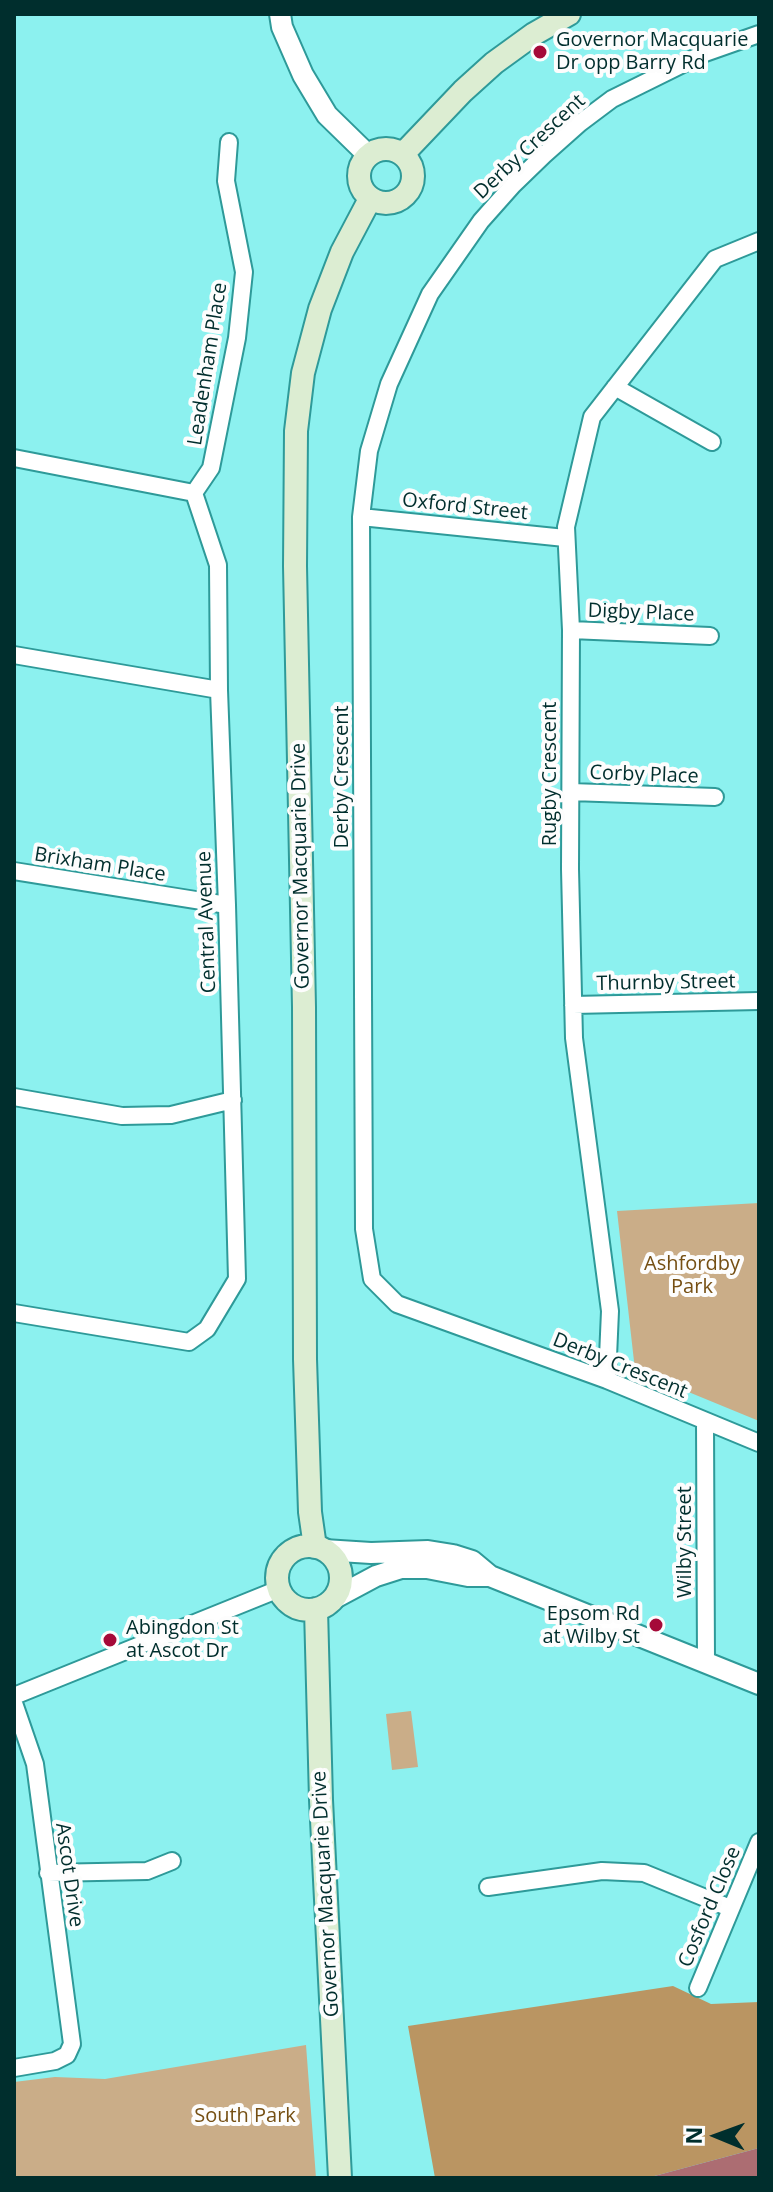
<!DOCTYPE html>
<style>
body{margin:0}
#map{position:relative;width:773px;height:2192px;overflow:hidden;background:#8cf1ef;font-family:"Open Sans",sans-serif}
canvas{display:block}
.frame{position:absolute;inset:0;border:16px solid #002e2d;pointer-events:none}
.north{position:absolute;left:677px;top:2096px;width:80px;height:80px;-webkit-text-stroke:6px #fdfdfd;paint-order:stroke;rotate:271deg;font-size:22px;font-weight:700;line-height:32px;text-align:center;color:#002e2d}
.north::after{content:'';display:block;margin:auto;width:28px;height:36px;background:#002e2d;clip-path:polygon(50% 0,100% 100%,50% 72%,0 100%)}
</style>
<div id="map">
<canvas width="773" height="2192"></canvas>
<div class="frame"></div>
<div class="north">N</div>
</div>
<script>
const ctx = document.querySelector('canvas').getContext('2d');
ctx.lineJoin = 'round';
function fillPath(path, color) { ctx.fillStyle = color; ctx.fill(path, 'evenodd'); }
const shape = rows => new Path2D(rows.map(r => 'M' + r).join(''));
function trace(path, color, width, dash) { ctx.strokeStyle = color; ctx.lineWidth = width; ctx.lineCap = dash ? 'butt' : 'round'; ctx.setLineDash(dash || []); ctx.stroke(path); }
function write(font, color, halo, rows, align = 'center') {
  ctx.font = font + ' "Open Sans",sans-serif'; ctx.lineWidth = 8; ctx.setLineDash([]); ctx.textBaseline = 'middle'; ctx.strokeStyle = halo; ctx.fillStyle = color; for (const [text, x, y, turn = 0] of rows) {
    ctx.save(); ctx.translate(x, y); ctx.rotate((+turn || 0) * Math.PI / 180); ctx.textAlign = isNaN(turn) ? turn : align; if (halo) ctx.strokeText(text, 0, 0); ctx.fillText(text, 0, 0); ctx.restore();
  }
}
const green = shape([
 [759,1203,759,1421,635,1370,617,1211],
 [411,1711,418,1767,392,1770,386,1714],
 [306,2045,316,2178,14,2178,14,2082,55,2077,105,2079]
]);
const forest = shape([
 [673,1986,711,2004,759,2002,759,2148,647,2178,435,2178,408,2026]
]);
const water = shape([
 [759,2148,759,2178,647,2178]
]);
const minor = shape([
 [759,34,705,53,612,99,580,123,544,155,513,185,481,221,430,294,389,384,369,451,361,517,364,1229,372,1279,397,1304,607,1380,759,1443],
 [615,387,712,442],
 [14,458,194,493],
 [194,493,211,468,237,338,244,272,226,181,229,142],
 [361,517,565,538],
 [571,630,710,636],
 [14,655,219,690],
 [571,792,715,797],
 [14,871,227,905],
 [573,1005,759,1001],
 [14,1097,122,1116,171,1115,233,1100],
 [14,1313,189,1342,207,1329,237,1279,227,905,219,690,218,565,194,493],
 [607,1380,610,1311,574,1038,570,869,571,630,566,527,592,417,715,259,759,241],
 [705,1422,706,1662],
 [14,1696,279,1589],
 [14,1703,35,1764,72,2044,67,2055,55,2061,14,2068],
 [48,1873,147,1871,172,1861],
 [488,1887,602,1871,644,1873,730,1908],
 [698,1988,759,1842]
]);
const tertiary = shape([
 [280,14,282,27,303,75,327,115,368,155],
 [324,1550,371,1553,428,1551,453,1555,472,1561,490,1576,759,1684],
 [333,1599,376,1576,401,1568,427,1568,468,1576,490,1576]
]);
const secondary = shape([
 '359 176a27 27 0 1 1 54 0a27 27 0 1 1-54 0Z',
 [403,154,463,91,494,63,534,34,569,14],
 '277 1578a32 32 0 1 1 64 0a32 32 0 1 1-64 0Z',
 [315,1547,310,1512,305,1359,304,1007,295,566,296,431,303,373,320,309,342,252,370,199],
 [316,1609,321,1800,340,2178]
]);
const markers = [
 [540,52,8,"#a50a39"],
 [656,1625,8,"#a50a39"],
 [110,1640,8,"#a50a39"]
];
const poiNames = [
 ["Governor Macquarie",556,40],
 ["Dr opp Barry Rd",556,63],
 ["Epsom Rd",640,1614,"right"],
 ["at Wilby St",640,1637,"right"],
 ["Abingdon St",126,1628],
 ["at Ascot Dr",126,1651]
];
const streetNames = [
 ["Derby Crescent",530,147,-43],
 ["Leadenham Place",208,364,-81],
 ["Oxford Street",465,507,6],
 ["Digby Place",641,613,2],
 ["Rugby Crescent",550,774,-90],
 ["Corby Place",644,775,2],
 ["Derby Crescent",342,777,-90],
 ["Brixham Place",100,865,9],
 ["Governor Macquarie Drive",301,866,-91],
 ["Central Avenue",207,922,-92],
 ["Thurnby Street",666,983,-1],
 ["Derby Crescent",620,1366,22],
 ["Wilby Street",685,1542,-90],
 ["Ascot Drive",69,1875,82],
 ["Governor Macquarie Drive",326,1894,-93],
 ["Cosford Close",710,1907,-67]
];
const parkNames = [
 ["Ashfordby",692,1264],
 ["Park",692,1287],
 ["South Park",245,2116]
];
fillPath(green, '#caad88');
fillPath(forest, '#ba9562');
fillPath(water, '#ac6d72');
trace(minor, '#2e9a99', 20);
trace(tertiary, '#2e9a99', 24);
trace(secondary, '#2e9a99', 26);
trace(minor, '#fff', 16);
trace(tertiary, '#fff', 20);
trace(secondary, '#dcedd2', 22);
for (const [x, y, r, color] of markers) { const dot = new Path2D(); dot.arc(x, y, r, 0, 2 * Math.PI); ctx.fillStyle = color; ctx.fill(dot); trace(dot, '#fdfdfd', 3); }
write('20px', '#002e2d', '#fdfdfd', poiNames, 'left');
write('20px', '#002e2d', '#fdfdfd', streetNames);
write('20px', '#754f13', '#fdfdfd', parkNames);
</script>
